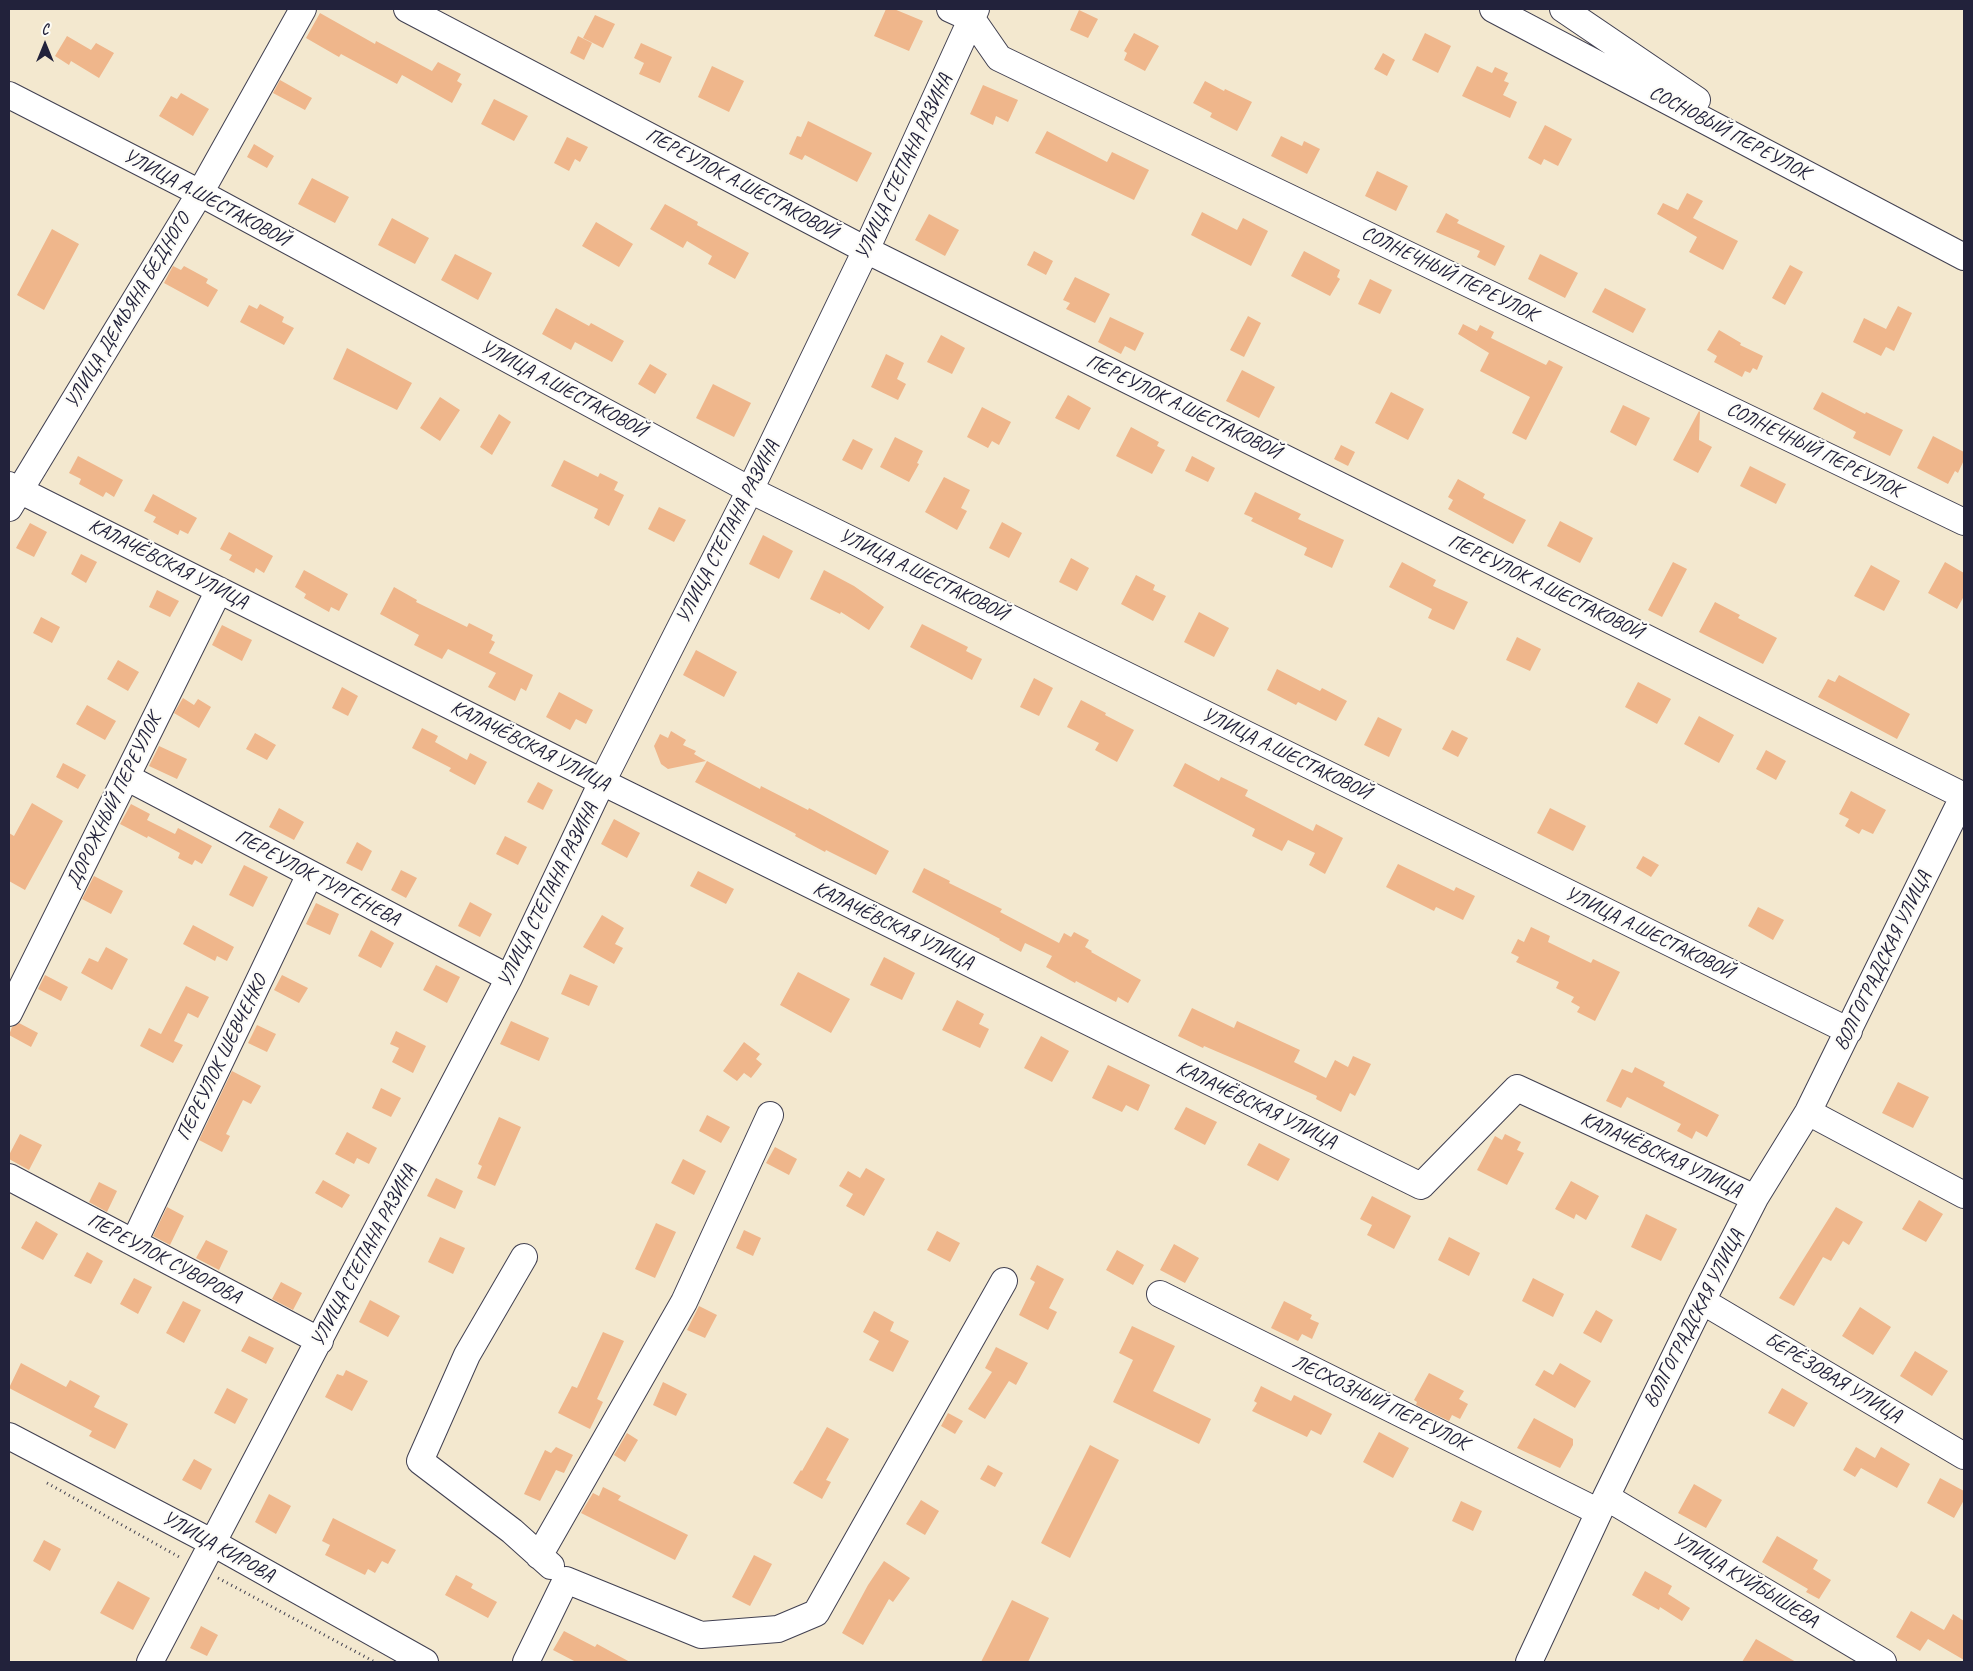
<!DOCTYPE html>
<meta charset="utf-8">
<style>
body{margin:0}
#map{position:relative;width:1973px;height:1671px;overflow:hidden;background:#f3e8cf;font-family:Caveat,sans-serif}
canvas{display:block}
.frame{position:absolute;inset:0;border:10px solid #22223b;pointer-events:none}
.north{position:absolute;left:20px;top:20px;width:50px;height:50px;-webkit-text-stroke:4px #fdfcf7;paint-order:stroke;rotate:0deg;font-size:14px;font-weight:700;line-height:20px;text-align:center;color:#22223b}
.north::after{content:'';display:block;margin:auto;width:18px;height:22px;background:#22223b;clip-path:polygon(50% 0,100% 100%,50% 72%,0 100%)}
</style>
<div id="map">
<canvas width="1973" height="1671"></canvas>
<div class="frame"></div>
<div class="north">С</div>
</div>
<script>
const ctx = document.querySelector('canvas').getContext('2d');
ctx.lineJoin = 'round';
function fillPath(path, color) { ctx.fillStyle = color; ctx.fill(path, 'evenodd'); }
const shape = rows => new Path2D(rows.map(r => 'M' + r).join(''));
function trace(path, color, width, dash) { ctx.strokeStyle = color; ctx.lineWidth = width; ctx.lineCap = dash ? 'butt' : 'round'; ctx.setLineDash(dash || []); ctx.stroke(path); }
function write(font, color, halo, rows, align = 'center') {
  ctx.font = font + ' Caveat,sans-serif'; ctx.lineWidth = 4.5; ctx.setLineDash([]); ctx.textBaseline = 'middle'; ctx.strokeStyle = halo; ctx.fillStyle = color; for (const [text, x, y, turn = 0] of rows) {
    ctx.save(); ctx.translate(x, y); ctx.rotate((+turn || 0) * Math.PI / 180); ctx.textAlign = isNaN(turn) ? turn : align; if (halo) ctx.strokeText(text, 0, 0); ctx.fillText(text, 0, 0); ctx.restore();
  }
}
const building = shape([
 [886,9,894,9,923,21,909,51,874,36],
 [1079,10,1098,19,1088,38,1070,30],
 [320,13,375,44,376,41,432,71,438,62,461,74,457,81,462,84,452,103,402,75,397,84,341,54,339,57,306,38],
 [595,15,615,24,603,48,583,38],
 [1134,33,1159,46,1145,71,1124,60,1127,53,1124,51],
 [1425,33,1451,46,1438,73,1412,60],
 [67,36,91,50,96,43,114,53,99,78,71,61,69,65,55,56],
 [578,36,592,43,584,60,570,53],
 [641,43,672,57,660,83,639,74,644,63,634,58],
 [1383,53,1395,60,1387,76,1374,69],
 [712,66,744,81,729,112,698,97],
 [1477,66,1492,73,1495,67,1508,73,1504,81,1509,83,1503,95,1517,102,1510,118,1462,96],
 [280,80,312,98,305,110,273,93],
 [1205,81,1224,91,1225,89,1252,102,1237,131,1210,117,1212,113,1193,103],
 [983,85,1018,100,1008,122,996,116,993,125,970,114],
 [181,93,209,109,193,136,159,116,171,96,177,99],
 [494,99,528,116,514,141,481,124],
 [808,121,872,153,857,182,805,155,802,160,789,154,797,136,801,137],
 [1545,125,1572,139,1558,166,1544,159,1541,165,1528,158],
 [1047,131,1107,162,1112,152,1149,170,1134,200,1035,153],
 [1281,136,1302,146,1304,141,1320,149,1307,174,1271,156],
 [567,137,588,147,580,162,575,159,569,171,554,163],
 [254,144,274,156,267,168,247,157],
 [1377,171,1408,186,1396,211,1365,196],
 [312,178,349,197,335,223,298,204],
 [1687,193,1703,201,1693,218,1738,241,1723,270,1689,252,1697,237,1657,214,1663,203,1678,210],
 [665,204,698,222,697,225,749,253,735,279,708,264,712,256,687,241,683,248,650,229],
 [1202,212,1237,230,1243,218,1268,231,1251,266,1191,235],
 [1446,213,1459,220,1457,223,1505,246,1495,266,1477,257,1480,251,1436,232],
 [929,214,959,230,945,256,915,240],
 [392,218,429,238,415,264,378,245],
 [596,222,633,244,619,267,582,246],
 [52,229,79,244,44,310,17,295],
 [1034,251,1053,261,1046,275,1027,265],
 [1304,251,1340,270,1337,277,1340,279,1330,296,1291,276],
 [455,254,492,273,478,300,441,280],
 [1540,254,1578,273,1565,298,1528,279],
 [1790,265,1803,272,1785,305,1772,298],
 [173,266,181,270,184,266,208,279,206,283,218,290,208,307,164,283],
 [1075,277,1110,294,1095,323,1066,309,1070,303,1063,300],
 [1370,279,1392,290,1380,314,1358,304],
 [1605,288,1646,309,1633,333,1592,312],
 [260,304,284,317,282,322,294,328,284,345,240,322,249,305,257,309],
 [1898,306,1912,313,1894,351,1886,347,1881,356,1853,342,1864,318,1886,329],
 [556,308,589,326,591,323,624,341,612,362,575,342,571,350,542,334],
 [1248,316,1261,323,1244,357,1230,350],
 [1110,317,1144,333,1135,351,1125,346,1121,354,1098,342],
 [1463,324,1477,331,1480,325,1494,332,1491,338,1546,365,1549,360,1563,367,1526,440,1512,433,1530,397,1480,371,1489,353,1458,334],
 [1719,330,1741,343,1740,345,1763,356,1757,370,1753,368,1750,373,1745,371,1742,377,1714,362,1717,356,1707,350],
 [941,335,965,348,952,374,927,362],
 [347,348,412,383,397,410,333,379],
 [886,354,904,363,897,379,906,384,898,400,871,387],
 [650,364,667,374,655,394,638,384],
 [1242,370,1275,387,1259,418,1226,401],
 [713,384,751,403,734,437,696,418],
 [1391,392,1424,409,1408,440,1375,423],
 [1822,392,1865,414,1866,412,1903,430,1890,456,1853,438,1856,432,1813,409],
 [1068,395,1091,408,1079,430,1055,418],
 [440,397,460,410,440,441,420,428],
 [1623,405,1650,418,1636,446,1610,432],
 [982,407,1011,422,999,445,992,441,988,448,967,437],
 [1699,411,1700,412,1699,440,1712,447,1698,473,1673,460],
 [499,414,511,422,492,455,480,447],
 [1131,427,1159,442,1157,446,1165,450,1152,474,1116,456],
 [1933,436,1964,452,1964,460,1958,473,1955,471,1948,484,1917,468],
 [895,437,923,451,917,463,919,464,909,482,880,467],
 [853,439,873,449,862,470,842,460],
 [1341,445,1355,452,1348,466,1334,459],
 [78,456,123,480,114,497,106,492,103,497,79,484,81,479,69,473],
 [1192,456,1215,468,1208,482,1185,471],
 [564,460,598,477,600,473,618,482,614,490,624,495,609,526,594,518,598,509,551,486],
 [1750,466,1786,484,1776,504,1740,486],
 [944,477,970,490,961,508,967,511,957,530,925,512],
 [1458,479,1485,494,1483,498,1526,520,1513,544,1448,509,1453,500,1448,497],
 [1255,492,1301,514,1298,519,1344,540,1332,568,1304,555,1307,548,1251,521,1253,518,1244,514],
 [153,494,197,518,188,534,180,530,178,535,153,522,156,517,144,511],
 [659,507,686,520,674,542,648,529],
 [1560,521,1593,538,1580,563,1547,546],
 [1002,522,1022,533,1009,558,989,548],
 [30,523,47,532,34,557,16,548],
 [229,532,273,556,264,573,256,568,254,573,229,560,232,555,220,549],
 [763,535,793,551,779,579,749,564],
 [81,554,97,562,86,583,71,574],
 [1071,558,1089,568,1077,591,1059,582],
 [1402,562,1436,580,1433,586,1468,602,1454,630,1428,618,1432,609,1389,587],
 [1673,562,1687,569,1662,617,1648,610],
 [1945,562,1964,573,1964,596,1957,609,1928,593],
 [1871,565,1900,581,1884,611,1854,596],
 [304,570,348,594,339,611,331,607,329,612,304,598,306,594,295,587],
 [824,570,854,586,884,607,869,630,841,612,840,614,810,599],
 [1136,575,1155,585,1153,590,1166,596,1153,621,1121,604],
 [394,587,417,600,416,602,467,627,469,623,493,635,491,640,495,642,489,653,533,675,526,691,521,688,515,701,488,687,496,673,448,649,442,659,414,645,419,635,380,614],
 [157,590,179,601,170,617,149,607],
 [1715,602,1740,615,1738,618,1777,638,1763,664,1699,632],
 [1199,612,1229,628,1214,657,1184,642],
 [41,617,60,627,52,643,33,633],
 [922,624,968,647,966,651,982,659,972,680,910,647],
 [222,625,252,640,242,661,212,645],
 [1517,637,1541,649,1530,671,1506,660],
 [696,650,737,672,724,697,683,675],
 [118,660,139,672,128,691,107,679],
 [1277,669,1320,691,1322,688,1347,701,1336,721,1298,702,1296,705,1267,690],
 [1839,675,1910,714,1897,739,1818,697,1828,679,1835,682],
 [1034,678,1053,688,1039,716,1020,707],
 [1638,682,1671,699,1657,724,1625,707],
 [342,687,358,696,348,716,332,708],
 [559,692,593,710,586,724,576,719,570,730,546,717],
 [183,698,194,705,198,699,211,707,199,728,174,713],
 [1081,700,1106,713,1105,715,1134,730,1117,762,1095,750,1099,743,1067,727],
 [87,705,116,721,105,740,76,724],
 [1699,716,1734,735,1719,763,1684,744],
 [1378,717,1402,729,1389,757,1364,745],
 [422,728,438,736,435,742,467,760,470,753,487,762,475,785,449,771,451,768,412,748],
 [1452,730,1468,738,1458,757,1442,749],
 [671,731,686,740,683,745,696,751,694,754,706,761,668,769,661,764,654,746,660,734,668,738],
 [255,733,276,745,267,760,246,749],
 [159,746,187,759,177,779,149,766],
 [1766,750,1786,761,1776,780,1756,769],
 [707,761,760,789,761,786,808,810,809,808,889,851,876,875,826,850,825,852,795,836,796,834,695,782],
 [63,763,86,775,78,789,56,777],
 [1185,763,1219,781,1221,777,1248,790,1245,796,1313,831,1316,824,1343,838,1325,874,1309,865,1315,853,1288,840,1282,851,1252,836,1255,829,1173,786],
 [538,782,553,790,543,810,527,802],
 [1851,791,1886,810,1873,834,1862,829,1859,834,1845,826,1849,819,1839,814],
 [32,803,63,821,25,890,9,881,9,833,14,836],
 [131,804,150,814,147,820,175,834,178,828,212,846,202,864,195,860,192,865,178,858,180,853,148,836,147,838,120,824],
 [279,808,304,822,294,840,269,827],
 [1550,808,1586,826,1573,851,1537,833],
 [614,819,640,833,627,858,601,844],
 [505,836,527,847,518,865,496,854],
 [357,842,372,851,362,871,346,863],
 [1643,856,1659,865,1651,877,1636,868],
 [1398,864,1454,891,1456,887,1475,896,1463,920,1436,907,1434,911,1386,887],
 [244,865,268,877,253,907,229,895],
 [924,868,950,881,949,883,1002,909,1000,912,1059,943,1064,933,1071,937,1074,932,1089,940,1085,947,1092,951,1091,952,1141,980,1128,1003,1118,997,1116,1002,1076,981,1075,983,1046,967,1052,956,1025,943,1021,952,999,940,1000,939,912,892],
 [401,870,417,878,406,898,391,890],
 [698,871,734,889,726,904,690,886],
 [94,876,123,891,111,914,82,899],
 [470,902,492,914,480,937,458,926],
 [316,903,339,914,330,935,306,924],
 [1758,907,1784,920,1773,940,1748,926],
 [602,915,624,928,615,944,623,948,614,964,583,947],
 [193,925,234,947,227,961,217,956,215,961,183,944],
 [1531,927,1550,936,1548,942,1591,963,1593,959,1620,972,1595,1021,1577,1012,1580,1007,1571,1002,1574,997,1556,988,1559,982,1516,962,1519,957,1511,953,1518,939,1524,942],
 [371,930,394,943,381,968,358,956],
 [106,947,128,959,112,990,81,973,89,958,98,962],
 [884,957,915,973,902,1000,870,985],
 [436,965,460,977,447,1003,423,990],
 [798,972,850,999,831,1033,780,1005],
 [570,974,598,986,589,1006,561,994],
 [45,975,68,987,61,1001,38,989],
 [282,975,308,988,299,1003,274,990],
 [186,986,209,997,198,1018,188,1013,174,1041,183,1045,173,1063,140,1046,149,1028,161,1034],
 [957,1000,984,1014,979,1024,989,1029,980,1048,942,1030],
 [1192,1008,1234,1028,1237,1021,1300,1050,1294,1062,1326,1078,1335,1060,1348,1067,1353,1056,1371,1064,1355,1096,1350,1093,1341,1112,1316,1099,1317,1096,1253,1067,1204,1046,1203,1048,1178,1036],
 [511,1021,549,1038,539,1061,500,1044],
 [19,1023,38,1033,31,1047,9,1035,12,1027],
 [257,1025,276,1034,267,1052,248,1043],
 [396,1031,426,1046,413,1073,392,1062,399,1048,390,1044],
 [1041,1036,1069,1051,1052,1082,1024,1068],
 [744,1042,760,1054,756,1059,762,1064,751,1078,744,1073,737,1081,723,1071],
 [1108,1065,1150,1085,1138,1111,1126,1105,1122,1112,1092,1098],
 [1635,1067,1665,1082,1663,1086,1719,1115,1707,1137,1696,1131,1692,1139,1677,1131,1681,1124,1627,1097,1621,1108,1606,1101,1622,1069,1632,1073],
 [232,1071,261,1086,251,1104,243,1100,226,1134,230,1136,222,1152,199,1140],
 [1898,1082,1929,1097,1913,1128,1882,1113],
 [381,1088,401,1098,391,1117,372,1108],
 [1186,1107,1217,1122,1205,1145,1174,1129],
 [707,1115,730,1127,721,1143,699,1131],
 [499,1117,521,1127,495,1186,477,1178,482,1166,478,1164],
 [347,1132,377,1148,369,1164,357,1158,354,1164,335,1154],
 [20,1134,42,1145,29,1170,9,1159,9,1155],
 [1505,1134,1521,1142,1517,1150,1524,1153,1507,1185,1477,1170,1495,1136,1502,1140],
 [1259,1143,1290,1159,1278,1181,1247,1165],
 [775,1147,797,1159,789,1175,766,1163],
 [683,1159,706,1171,694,1195,671,1183],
 [866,1168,885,1179,864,1216,846,1206,853,1194,839,1186,848,1171,860,1178],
 [436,1178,463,1191,455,1209,427,1196],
 [323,1180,350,1195,342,1208,315,1193],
 [1571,1181,1599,1196,1586,1220,1576,1214,1574,1219,1555,1209],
 [99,1182,117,1191,107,1212,89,1202],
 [1372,1196,1411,1216,1394,1249,1367,1235,1372,1225,1360,1219],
 [1919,1200,1943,1214,1926,1242,1902,1229],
 [167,1207,184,1216,170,1245,153,1236],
 [1836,1207,1863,1222,1849,1245,1843,1241,1831,1261,1823,1257,1794,1306,1779,1298],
 [1646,1214,1677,1229,1661,1261,1631,1247],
 [36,1221,58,1234,43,1260,21,1248],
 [656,1223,676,1232,655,1278,635,1269],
 [744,1230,761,1238,753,1256,736,1248],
 [937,1231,960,1243,950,1262,927,1250],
 [440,1237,465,1248,453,1274,428,1262],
 [1449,1237,1480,1253,1469,1276,1438,1260],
 [206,1240,228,1251,219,1270,196,1258],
 [1174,1244,1199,1258,1185,1283,1160,1270],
 [1117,1250,1144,1265,1133,1285,1106,1270],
 [87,1252,103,1261,91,1284,74,1276],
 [1037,1265,1064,1279,1049,1308,1057,1312,1048,1330,1019,1315,1035,1282,1030,1279],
 [134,1278,152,1287,138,1314,120,1304],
 [1533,1278,1564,1294,1553,1317,1522,1301],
 [281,1282,302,1293,293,1310,272,1299],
 [370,1300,400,1316,388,1337,359,1322],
 [183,1301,201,1310,184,1343,166,1333],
 [1284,1301,1312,1315,1310,1319,1319,1323,1312,1339,1302,1334,1298,1341,1271,1328],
 [699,1306,717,1315,705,1338,687,1330],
 [1860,1307,1891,1327,1873,1355,1842,1336],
 [1596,1310,1613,1320,1601,1343,1583,1333],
 [874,1311,894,1322,890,1331,909,1341,893,1372,869,1360,879,1341,863,1332],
 [1132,1326,1175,1346,1153,1391,1211,1419,1199,1444,1113,1402,1133,1360,1119,1353],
 [603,1332,624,1341,597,1399,603,1402,590,1429,558,1413,572,1386,577,1388],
 [249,1336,274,1348,266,1364,241,1351],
 [996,1347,1028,1363,1016,1385,1009,1381,985,1419,968,1409,992,1372,985,1368],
 [1915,1351,1948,1371,1932,1396,1900,1376],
 [21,1363,66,1387,70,1380,100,1396,94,1407,128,1424,115,1449,89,1436,92,1431,9,1388],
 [1560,1363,1591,1381,1575,1408,1535,1385,1544,1370,1553,1375],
 [346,1370,368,1381,352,1411,325,1397,337,1374,343,1376],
 [1429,1373,1464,1391,1459,1399,1468,1404,1460,1419,1452,1415,1449,1421,1416,1405,1417,1402,1414,1400],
 [663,1382,687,1394,676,1416,653,1405],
 [1261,1386,1291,1401,1294,1395,1332,1414,1321,1435,1311,1430,1307,1437,1252,1411,1257,1403,1254,1401],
 [227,1388,248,1399,235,1424,214,1413],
 [1782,1388,1808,1403,1794,1427,1768,1413],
 [948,1413,963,1421,955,1434,941,1426],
 [1534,1418,1573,1439,1573,1445,1560,1468,1517,1448],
 [827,1427,849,1439,826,1480,831,1482,822,1499,793,1483,801,1470,802,1471],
 [1379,1432,1409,1448,1393,1478,1363,1462],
 [627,1433,638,1440,625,1462,614,1455],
 [1090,1445,1119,1460,1070,1558,1041,1543],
 [556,1447,573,1455,564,1473,556,1470,540,1501,524,1494,545,1450,551,1453],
 [1856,1447,1875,1458,1881,1447,1910,1464,1897,1488,1861,1468,1855,1477,1843,1470],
 [194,1459,212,1469,201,1490,182,1480],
 [988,1465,1003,1473,995,1487,980,1479],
 [1940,1478,1964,1491,1964,1500,1954,1518,1927,1503],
 [1694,1484,1722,1500,1706,1528,1678,1513],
 [603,1487,621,1496,618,1500,688,1535,675,1560,581,1513,593,1493,599,1496],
 [269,1494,291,1506,276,1534,255,1522],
 [921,1500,939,1511,925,1535,906,1524],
 [1461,1501,1482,1511,1473,1531,1452,1521],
 [333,1518,396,1550,388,1564,382,1561,375,1573,368,1569,365,1575,325,1555,330,1545,322,1541],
 [1777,1536,1818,1560,1813,1569,1831,1580,1819,1599,1806,1592,1808,1589,1762,1562],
 [44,1540,61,1549,50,1571,33,1561],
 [754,1555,772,1564,750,1606,732,1597],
 [884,1561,910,1578,893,1602,889,1599,863,1645,842,1633,868,1585],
 [1645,1571,1672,1586,1668,1594,1690,1608,1682,1621,1660,1607,1659,1610,1632,1595],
 [456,1575,473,1584,471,1588,497,1602,488,1618,445,1595],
 [118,1581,150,1598,133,1630,100,1613],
 [1012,1600,1049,1618,1028,1662,981,1662],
 [1911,1611,1944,1630,1953,1614,1964,1621,1964,1660,1928,1639,1920,1651,1896,1637],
 [201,1626,218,1635,207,1656,190,1648],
 [564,1631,595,1647,597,1644,630,1662,576,1662,553,1650],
 [1756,1639,1796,1662,1742,1662]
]);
const path = shape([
 [47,1483,181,1558],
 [218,1578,373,1661]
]);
const minor = shape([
 [407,9,866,250,1964,796],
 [950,9,972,19,999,58,1964,522],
 [1493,9,1964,257],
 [1563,9,1697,100],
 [9,95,200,193,750,490,1849,1031],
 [9,485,602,782,1421,1186,1517,1088,1755,1198],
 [9,508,200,193,303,9],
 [126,777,509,978],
 [9,1013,219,590],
 [1808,1112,1964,1195],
 [9,1177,320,1341],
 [134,1242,310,874],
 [524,1257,467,1355,420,1461,512,1531,551,1566],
 [1160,1294,1599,1512],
 [1702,1301,1964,1456],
 [9,1436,213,1543,425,1662],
 [1606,1497,1883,1662],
 [539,1556,684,1302,770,1115],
 [150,1662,509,978,602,782,750,490,866,250,976,9],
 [526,1662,566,1580,701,1635,778,1629,816,1613,1004,1281],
 [1529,1662,1606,1497,1702,1301,1755,1198,1808,1112,1964,795]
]);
const streetNames = [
 ["СОСНОВЫЙ ПЕРЕУЛОК",1729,133,28],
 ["УЛИЦА СТЕПАНА РАЗИНА",904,167,-65],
 ["ПЕРЕУЛОК А.ШЕСТАКОВОЙ",741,184,28],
 ["УЛИЦА А.ШЕСТАКОВОЙ",206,198,28],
 ["СОЛНЕЧНЫЙ ПЕРЕУЛОК",1449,274,26],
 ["УЛИЦА ДЕМЬЯНА БЕДНОГО",128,311,-59],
 ["УЛИЦА А.ШЕСТАКОВОЙ",563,389,28],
 ["ПЕРЕУЛОК А.ШЕСТАКОВОЙ",1183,407,26],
 ["СОЛНЕЧНЫЙ ПЕРЕУЛОК",1814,450,26],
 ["УЛИЦА СТЕПАНА РАЗИНА",728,532,-63],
 ["КАЛАЧЁВСКАЯ УЛИЦА",168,564,27],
 ["УЛИЦА А.ШЕСТАКОВОЙ",923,575,26],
 ["ПЕРЕУЛОК А.ШЕСТАКОВОЙ",1545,587,26],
 ["КАЛАЧЁВСКАЯ УЛИЦА",530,746,27],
 ["УЛИЦА А.ШЕСТАКОВОЙ",1286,754,26],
 ["ДОРОЖНЫЙ ПЕРЕУЛОК",114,801,-64],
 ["ПЕРЕУЛОК ТУРГЕНЕВА",317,878,28],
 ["УЛИЦА СТЕПАНА РАЗИНА",548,895,-64],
 ["КАЛАЧЁВСКАЯ УЛИЦА",893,926,26],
 ["УЛИЦА А.ШЕСТАКОВОЙ",1649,933,26],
 ["ВОЛГОГРАДСКАЯ УЛИЦА",1883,961,-64],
 ["ПЕРЕУЛОК ШЕВЧЕНКО",222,1058,-64],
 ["КАЛАЧЁВСКАЯ УЛИЦА",1256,1105,26],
 ["КАЛАЧЁВСКАЯ УЛИЦА",1661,1155,25],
 ["УЛИЦА СТЕПАНА РАЗИНА",364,1256,-62],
 ["ПЕРЕУЛОК СУВОРОВА",164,1259,28],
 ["ВОЛГОГРАДСКАЯ УЛИЦА",1694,1319,-63],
 ["БЕРЁЗОВАЯ УЛИЦА",1833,1378,31],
 ["ЛЕСХОЗНЫЙ ПЕРЕУЛОК",1380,1403,26],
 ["УЛИЦА КИРОВА",218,1547,29],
 ["УЛИЦА КУЙБЫШЕВА",1745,1580,31]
];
fillPath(building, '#efb68b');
trace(minor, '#414051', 28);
trace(path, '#414051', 3, [1, 4]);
trace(minor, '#fff', 26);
write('20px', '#22223b', '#fdfcf7', streetNames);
</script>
